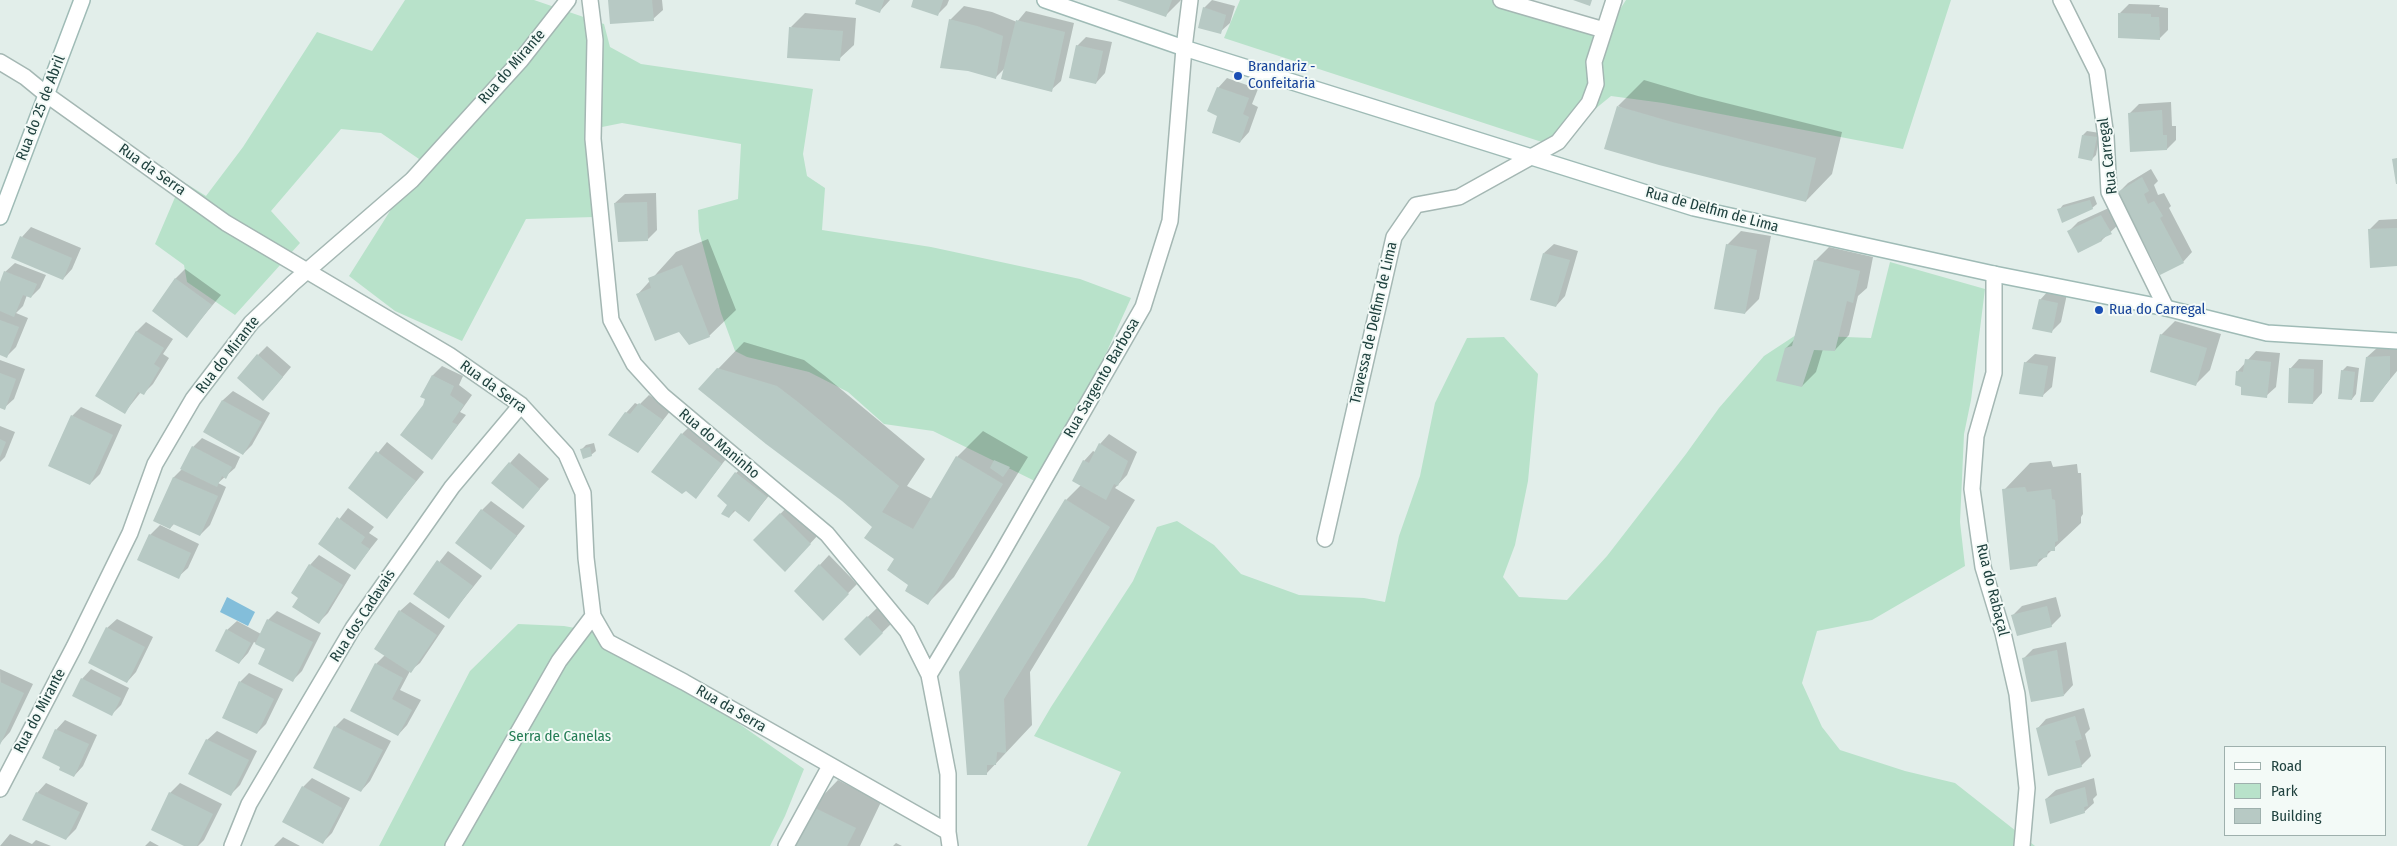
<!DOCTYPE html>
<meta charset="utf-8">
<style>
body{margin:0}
#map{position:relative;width:2397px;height:846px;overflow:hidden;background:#e2eeea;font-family:"Fira Sans Condensed",sans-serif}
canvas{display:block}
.legend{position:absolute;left:2224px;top:746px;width:162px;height:90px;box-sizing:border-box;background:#f3faf7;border:1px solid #9eb0ad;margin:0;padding:6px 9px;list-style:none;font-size:15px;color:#1f413e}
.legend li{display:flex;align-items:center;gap:10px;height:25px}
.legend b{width:25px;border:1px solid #9eb0ad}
</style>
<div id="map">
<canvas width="2397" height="846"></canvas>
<ul class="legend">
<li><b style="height:6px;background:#fff"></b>Road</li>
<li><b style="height:14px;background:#b8e2ca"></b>Park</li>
<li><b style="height:14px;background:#b7c9c4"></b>Building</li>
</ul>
</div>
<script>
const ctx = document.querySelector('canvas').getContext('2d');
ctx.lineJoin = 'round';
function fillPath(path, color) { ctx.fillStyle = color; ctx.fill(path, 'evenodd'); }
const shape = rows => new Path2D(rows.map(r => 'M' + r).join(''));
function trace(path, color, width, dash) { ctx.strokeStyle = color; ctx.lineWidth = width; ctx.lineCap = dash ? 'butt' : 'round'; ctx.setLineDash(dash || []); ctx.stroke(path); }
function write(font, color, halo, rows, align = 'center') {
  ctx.font = font + ' "Fira Sans Condensed",sans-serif'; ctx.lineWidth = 4; ctx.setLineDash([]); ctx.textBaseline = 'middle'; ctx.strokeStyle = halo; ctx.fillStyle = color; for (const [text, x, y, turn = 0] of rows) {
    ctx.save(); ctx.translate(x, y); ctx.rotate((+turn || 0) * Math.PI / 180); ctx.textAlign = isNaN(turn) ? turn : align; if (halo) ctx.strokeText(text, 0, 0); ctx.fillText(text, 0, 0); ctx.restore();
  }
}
const green = shape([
 [405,0,534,0,604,24,610,47,641,64,813,89,803,154,807,176,825,188,822,230,931,247,1080,279,1131,298,1085,400,1043,485,933,431,884,424,848,392,809,372,747,357,735,351,721,313,699,231,698,210,738,199,741,144,622,123,587,130,594,217,526,219,462,341,395,311,349,276,402,192,419,159,381,133,341,129,271,211,300,243,235,315,187,282,184,265,155,244,182,181,206,196,243,147,317,32,372,51],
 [1240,0,1506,0,1604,34,1626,0,1951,0,1903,149,1663,103,1611,96,1551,145,1224,38],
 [1890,262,1985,289,1971,400,1964,434,1960,522,1965,566,1872,620,1817,631,1802,683,1822,727,1840,750,1905,771,1955,783,2035,846,1087,846,1121,772,1034,736,1051,707,1133,581,1157,527,1177,521,1214,545,1241,574,1299,595,1364,598,1385,602,1399,536,1420,476,1435,403,1467,338,1504,337,1538,374,1528,481,1515,545,1503,577,1519,597,1567,600,1607,556,1686,454,1719,408,1764,356,1796,335,1871,338],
 [518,624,564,626,614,635,656,672,715,707,804,769,785,816,770,846,379,846,470,671]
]);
const water = shape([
 [227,597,255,612,248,626,220,612]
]);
const shadow = shape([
 [610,0,662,0,663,10,653,19],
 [857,0,890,0,880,11],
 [914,0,949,0,947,5,938,14],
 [1120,0,1181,0,1166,15],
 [1212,0,1235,6,1230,23,1220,32,1204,8],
 [2129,4,2160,5,2159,7,2168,8,2168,30,2159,39,2120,13],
 [964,6,992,12,1017,22,1026,11,1074,23,1061,81,1051,90,1005,68,995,78,968,70,950,20],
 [805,13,856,18,854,45,839,59,791,27],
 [1086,37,1112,42,1105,73,1096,83,1077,46],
 [1227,78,1258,89,1252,104,1258,107,1249,132,1240,142,1218,115,1218,88],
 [1644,80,1698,96,1842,132,1832,174,1806,201,1618,106],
 [2171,102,2172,126,2176,126,2176,140,2167,149,2129,114,2139,104],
 [2087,131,2100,133,2096,155,2092,159,2083,135],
 [2151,169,2158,181,2154,185,2158,195,2164,193,2171,206,2169,208,2192,252,2183,262,2119,192,2128,183],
 [656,193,657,230,648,239,615,203,625,194],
 [2094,196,2097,204,2092,208,2059,210,2063,205],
 [2111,207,2120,223,2102,240,2079,252,2069,231,2078,222],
 [2397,219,2397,265,2369,230,2379,220],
 [31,227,81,248,72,269,63,279,22,237],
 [1741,231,1771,236,1759,299,1745,313,1727,245],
 [708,239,736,310,709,336,679,330,638,294,676,252],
 [1554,244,1578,251,1565,296,1556,306,1544,253],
 [1829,247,1873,257,1867,288,1858,296,1849,335,1835,350,1823,349,1816,372,1802,386,1786,348,1795,339,1815,261],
 [15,263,46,275,40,288,31,297,27,295,23,306,16,313,28,318,16,347,7,356,0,354,0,285,5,272],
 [185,269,221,295,187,336,154,311,176,278],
 [2049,290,2067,294,2061,322,2051,332,2040,300],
 [2175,321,2221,334,2210,370,2196,384,2161,335],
 [146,322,173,339,163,354,169,358,153,384,143,394,141,392,125,412,97,395,137,331],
 [744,342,804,360,825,376,925,459,907,486,932,499,957,457,983,431,1028,457,954,577,928,603,909,585,896,559,874,527,718,369],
 [267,346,291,367,272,390,258,355],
 [2397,347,2397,371,2372,401,2367,357,2377,348],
 [2256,351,2280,353,2276,387,2266,396,2243,387,2237,372],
 [2035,354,2056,357,2052,387,2042,396,2025,363],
 [2299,359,2323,360,2322,393,2313,403,2290,369],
 [0,360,25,369,14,399,4,408,0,407],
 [442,366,463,376,459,385,472,395,460,412,466,415,432,458,427,398,422,397,433,375],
 [2347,366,2359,368,2356,394,2352,399,2342,371],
 [233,391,270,413,252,445,243,454,205,432,223,400],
 [649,395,671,410,638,452,626,413,635,403,639,405],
 [81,407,122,425,100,474,90,484,72,416],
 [691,425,730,454,696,497,682,434],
 [0,426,15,432,5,457,0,462],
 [1109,434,1137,452,1127,475,1115,488,1135,500,1030,672,1032,725,986,774,968,774,1066,500,1081,485,1084,461,1093,451,1095,452,1100,444],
 [202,438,240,457,235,468,218,483,226,487,210,525,200,535,175,523,170,528,155,521,174,477,183,468,193,447],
 [387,442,424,472,387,517,349,488],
 [594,443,596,451,591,455,581,450,586,445],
 [519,453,549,479,523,507,510,463],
 [2051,461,2053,467,2077,464,2078,473,2081,473,2083,514,2081,517,2081,523,2036,565,2004,490,2030,463],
 [746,464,776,487,749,520,736,510,729,517,729,504,736,473],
 [491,501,525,526,491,568,482,510],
 [790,504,819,534,794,561,755,540],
 [348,508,374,527,369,533,378,539,355,568,320,544],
 [160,525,199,544,188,568,178,577,150,535],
 [448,551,482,576,449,617,415,593],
 [319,555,351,575,328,613,319,622,299,597,310,565],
 [829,555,857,584,823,619,796,591],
 [2056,597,2061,616,2051,626,2013,615,2022,606],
 [410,602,445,626,420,663,410,671,400,690,421,700,407,725,398,735,376,664,385,655,400,611],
 [877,608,892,623,860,654,845,639],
 [277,611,321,633,302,671,293,680,267,649,254,642,248,653,239,663,227,630,237,621,261,634,268,620],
 [117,619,153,637,136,672,127,682,107,628],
 [2066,642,2073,685,2064,695,2024,658,2033,649],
 [0,669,33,684,10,732,1,742],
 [91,669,129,688,121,705,111,715,82,679],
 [249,673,283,689,266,724,257,733,240,682],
 [2084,708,2090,729,2085,734,2091,756,2081,766,2037,729,2046,719],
 [344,718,391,741,370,781,361,791,335,727],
 [65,720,97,735,83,766,74,776,62,766,56,730],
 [217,731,257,751,240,785,231,794,207,740],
 [312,778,350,798,332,833,322,843,303,787],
 [2094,778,2097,795,2093,799,2094,803,2084,812,2046,799,2056,790],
 [838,780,881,802,860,846,792,846,812,807],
 [46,783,88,803,76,829,66,839,37,793],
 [180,783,222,804,204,840,198,846,187,846,170,793],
 [10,834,32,844,36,840,51,846,0,846],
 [283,837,300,846,274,846],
 [150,841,159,846,145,846],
 [896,843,902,846,893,846]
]);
const building = shape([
 [608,0,652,0,654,21,610,24],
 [856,0,884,0,880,13,855,4],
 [913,0,943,0,938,16,911,7],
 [1117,0,1172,0,1166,17],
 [1573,0,1592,0,1590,6],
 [1203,7,1226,15,1221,34,1198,28],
 [2118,13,2151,14,2151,17,2159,17,2160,40,2118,38],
 [949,19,977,26,1003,36,996,79,968,71,940,68],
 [1016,20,1065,32,1052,92,1001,79],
 [789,27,843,31,840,61,787,58],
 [1076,45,1103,51,1096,84,1069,78],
 [1217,87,1249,98,1243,114,1249,117,1240,143,1212,133,1217,116,1207,111],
 [1617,106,1672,122,1816,158,1806,202,1659,165,1604,149],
 [2162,110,2163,135,2167,135,2167,150,2130,152,2128,113],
 [2082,135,2097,137,2092,161,2078,158],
 [2397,158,2397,184,2396,184,2392,159],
 [2142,177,2149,191,2144,194,2148,204,2154,201,2163,216,2160,218,2184,263,2160,275,2118,192],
 [2090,200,2093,209,2062,223,2057,209],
 [647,202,648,241,618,242,614,203],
 [2101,215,2112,234,2101,239,2102,241,2078,253,2067,231],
 [2397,228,2397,266,2370,268,2368,229],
 [20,236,72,258,63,280,11,258],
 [1726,244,1757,250,1745,314,1714,309],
 [1543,253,1570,260,1556,307,1530,300],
 [1814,260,1860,271,1853,303,1847,301,1835,351,1814,350,1802,387,1776,381,1785,348,1792,346],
 [682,265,710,337,689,345,679,332,655,341,636,294,651,288,648,278],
 [4,271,37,284,31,298,23,295,14,317,0,311,0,282],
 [175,278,212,305,187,338,152,311],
 [2039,299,2058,303,2052,333,2032,329],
 [0,320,19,327,7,358,0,355],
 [136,331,164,348,154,364,160,368,144,395,138,392,125,414,95,396],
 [2160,334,2207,348,2196,386,2150,372],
 [257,354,283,377,263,401,237,378],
 [2390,356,2390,379,2373,402,2360,402,2366,357],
 [2245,359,2271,362,2267,398,2241,395,2241,387,2235,385,2236,371,2243,372],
 [2024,362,2048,366,2043,397,2019,394],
 [717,368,777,386,798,402,899,486,882,512,913,529,956,456,1003,484,928,605,905,591,908,585,887,570,894,559,864,538,872,527,842,501,766,444,698,389],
 [2289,368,2314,369,2313,404,2288,403],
 [2341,370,2355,372,2352,400,2338,399],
 [0,373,16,379,5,410,0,408],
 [432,375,454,386,450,395,464,405,452,422,458,425,432,460,400,435,423,405,425,399,420,397],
 [222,400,262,422,243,455,203,432],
 [639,403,663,420,638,453,608,435,625,412,630,414],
 [71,415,113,435,90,485,48,466],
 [681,433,722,464,696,499,686,491,682,494,651,472],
 [0,439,6,442,0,457],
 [1099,443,1128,461,1118,486,1114,484,1106,500,1072,481,1083,460,1089,463],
 [192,446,232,467,226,479,222,476,217,487,180,469],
 [590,447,592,456,583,459,580,449],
 [376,451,416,481,387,519,348,488],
 [994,460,1010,467,1003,477,990,468],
 [509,462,540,489,523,509,491,483],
 [735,472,767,497,749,522,734,510,729,518,721,514,727,505,717,496],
 [173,477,218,496,200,536,173,524,170,529,153,521],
 [2025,487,2027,492,2051,489,2052,499,2055,500,2058,541,2055,542,2055,551,2048,551,2047,557,2039,559,2037,566,2010,570,2002,489],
 [1065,499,1110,527,1004,699,1006,753,997,752,996,765,987,765,987,775,967,775,959,672],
 [481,509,517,536,491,570,455,543],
 [780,513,811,544,785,572,753,540],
 [337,517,365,537,361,543,370,549,355,570,318,544],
 [149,534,191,553,179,579,137,560],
 [437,560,473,586,449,619,413,594],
 [309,564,343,585,319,624,292,607,298,598,291,593],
 [819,564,849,594,823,621,794,591],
 [2047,606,2052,627,2017,636,2011,615],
 [399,610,437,635,411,673,374,649],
 [867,616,883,633,860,656,844,639],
 [267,619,313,642,293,682,258,664,265,649,255,644],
 [106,627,145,647,127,683,88,663],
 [226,629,251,643,239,664,215,651],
 [2057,650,2064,696,2031,702,2022,658],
 [375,663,403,678,392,699,412,710,398,736,350,711],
 [81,678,121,698,112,716,72,696],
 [239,681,274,699,257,734,222,718],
 [0,682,24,693,0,745],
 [2075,716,2082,739,2075,741,2082,767,2048,776,2036,728],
 [334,726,383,750,361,792,313,768],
 [55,729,89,744,74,777,59,770,60,767,42,758],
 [206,739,249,760,231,796,188,774],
 [302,786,342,808,323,844,282,822],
 [2085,787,2088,806,2084,807,2085,813,2050,824,2045,799],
 [36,792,80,812,66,840,22,820],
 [169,792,213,814,197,846,184,846,151,830],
 [811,806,856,828,847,846,791,846]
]);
const street = shape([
 [590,0,595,40,593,139,611,320,634,364,663,396,827,534,907,631,929,675,948,774,948,832,950,846],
 [1501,0,1604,30],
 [2061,0,2097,72,2106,137,2109,192,2166,308],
 [0,62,25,77,47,95,226,223,449,355,521,405,566,454,583,493,586,558,593,616,608,642,684,682,948,832],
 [1994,274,1994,373,1976,436,1972,489,1983,567,2003,633,2017,694,2027,788,2022,846],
 [1325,539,1394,237,1416,205,1459,197,1558,142,1589,103,1596,84,1594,62,1614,0],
 [929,675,998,560,1143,307,1170,221,1184,48,1190,0],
 [0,789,74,647,130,533,155,464,193,399,251,323,293,283,412,180,521,60,568,0],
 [232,846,249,804,353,628,452,487,521,405],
 [453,846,559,661,593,616],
 [786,846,830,766]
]);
const secondary = shape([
 [1045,0,1184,48,1694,208,1994,274,2166,308,2267,333,2397,341],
 [0,217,82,0]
]);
const markers = [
 [1238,76,5,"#1a4fb4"],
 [2099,310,5,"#1a4fb4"]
];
const streetNames = [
 ["Rua do Mirante",512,67,-49],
 ["Rua do 25 de Abril",41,108,-69],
 ["Rua Carregal",2108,156,-97],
 ["Rua da Serra",152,170,35],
 ["Rua de Delfim de Lima",1712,210,15],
 ["Travessa de Delfim de Lima",1374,323,-77],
 ["Rua do Mirante",228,355,-52],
 ["Rua Sargento Barbosa",1102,378,-60],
 ["Rua da Serra",493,387,36],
 ["Rua do Maninho",719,444,40],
 ["Rua do Rabaçal",1992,590,76],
 ["Rua dos Cadavais",363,616,-57],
 ["Rua da Serra",731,709,30],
 ["Rua do Mirante",40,711,-62]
];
const transitNames = [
 ["Brandariz -",1248,67],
 ["Confeitaria",1248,84],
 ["Rua do Carregal",2109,310]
];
const parkNames = [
 ["Serra de Canelas",560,737]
];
fillPath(green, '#b8e2ca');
fillPath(water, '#83beda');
fillPath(shadow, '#0003');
fillPath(building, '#b7c9c4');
trace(street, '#a4b7b3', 18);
trace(secondary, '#9fbbb6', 18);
trace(street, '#fff', 15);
trace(secondary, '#fff', 15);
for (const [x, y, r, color] of markers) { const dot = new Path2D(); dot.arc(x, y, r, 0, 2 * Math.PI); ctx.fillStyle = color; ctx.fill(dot); trace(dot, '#f3faf7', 2); }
write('15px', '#1f413e', '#f3faf7', streetNames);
write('15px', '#164399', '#f3faf7', transitNames, 'left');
write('15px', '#247d55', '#f3faf7', parkNames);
</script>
